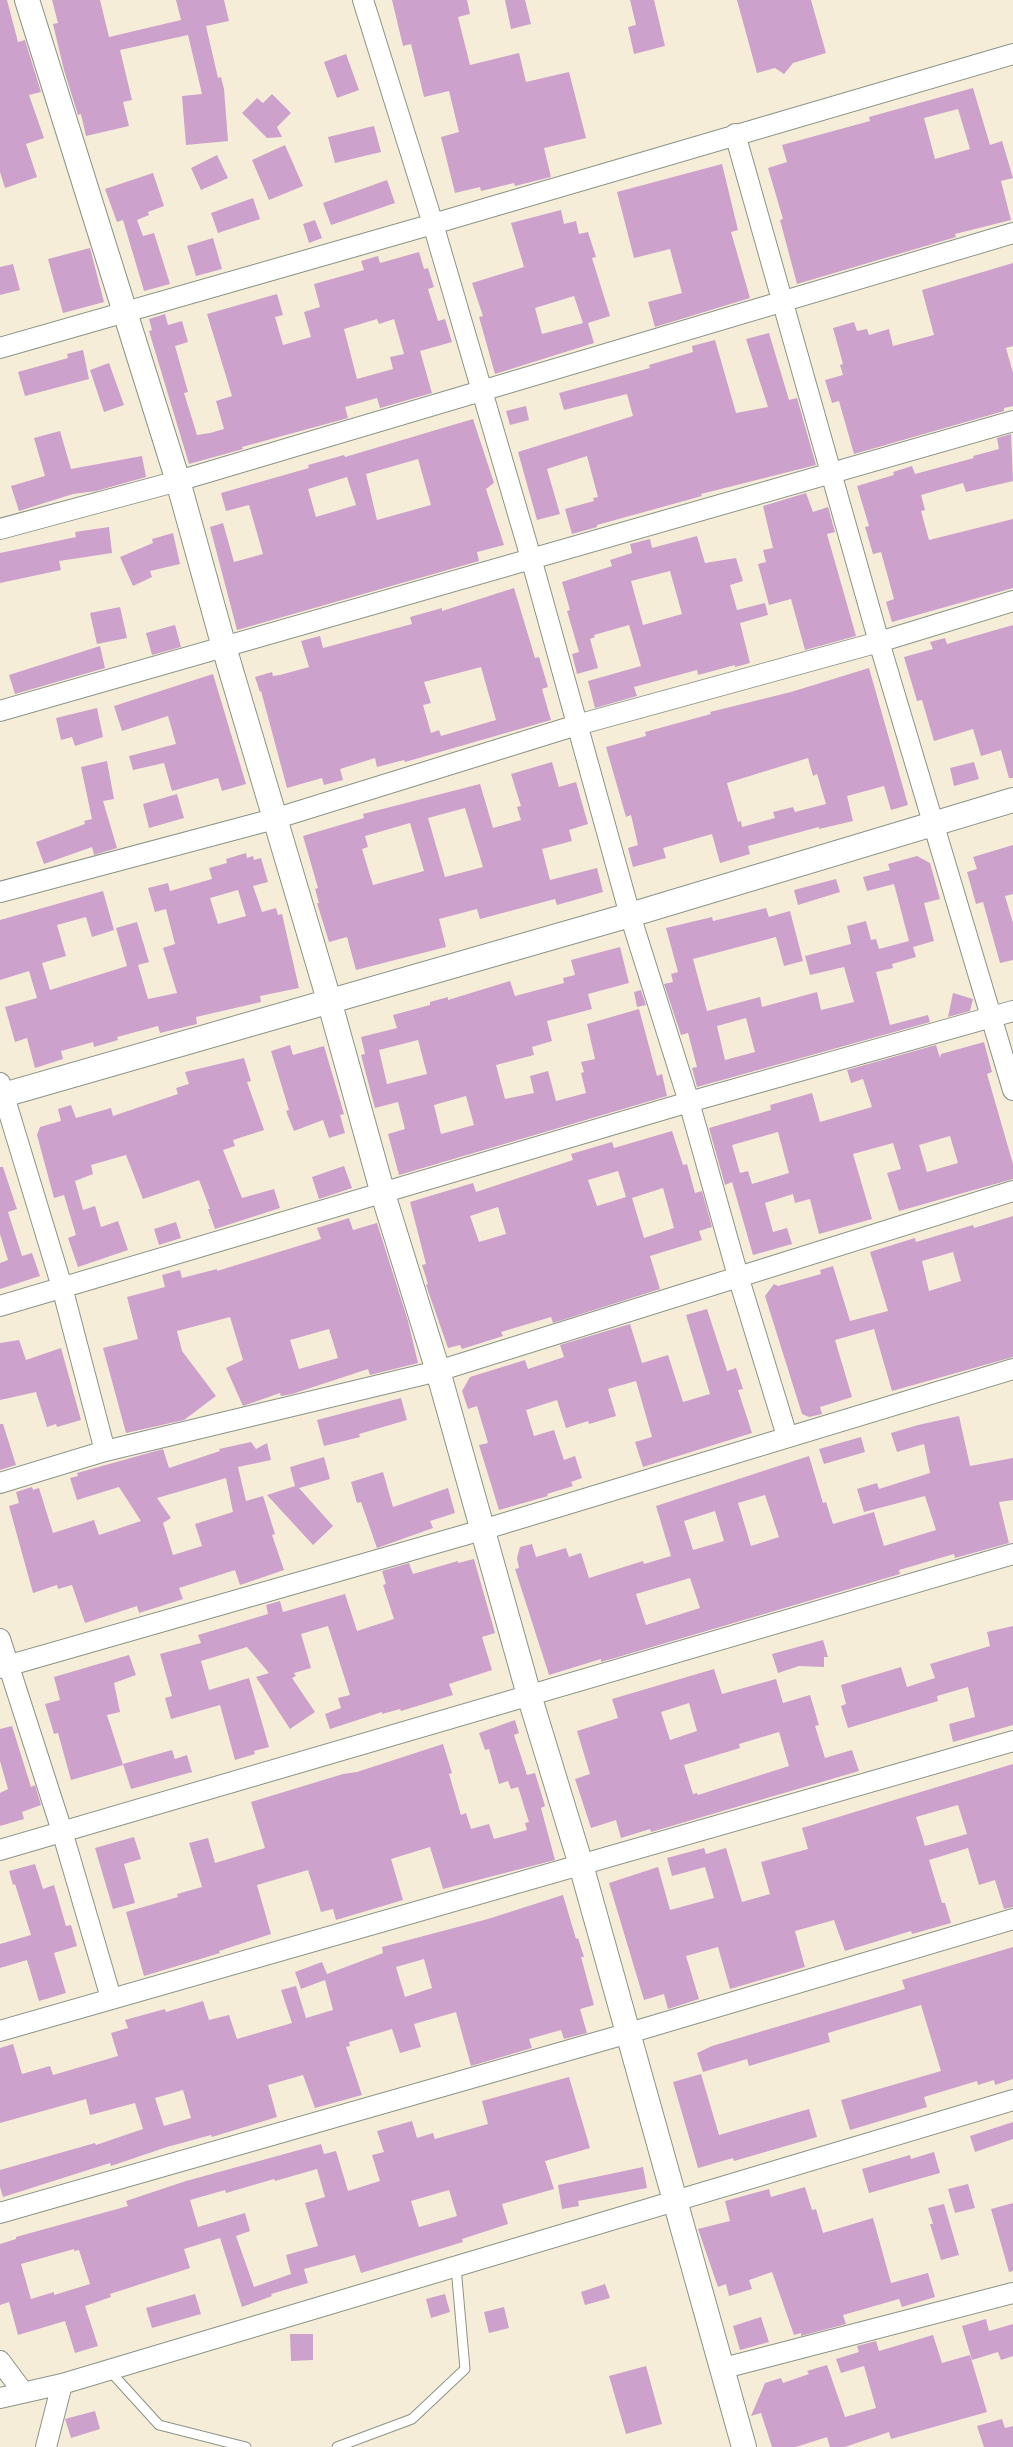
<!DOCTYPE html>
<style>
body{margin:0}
canvas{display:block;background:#f6edd9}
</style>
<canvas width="1013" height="2447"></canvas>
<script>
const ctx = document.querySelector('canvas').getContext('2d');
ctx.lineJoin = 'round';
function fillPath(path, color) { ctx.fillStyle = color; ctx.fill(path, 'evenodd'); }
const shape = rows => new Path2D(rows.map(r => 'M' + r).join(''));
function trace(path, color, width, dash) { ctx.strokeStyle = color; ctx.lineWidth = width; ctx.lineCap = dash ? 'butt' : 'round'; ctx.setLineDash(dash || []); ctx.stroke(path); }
const building = shape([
 [0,0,7,0,18,42,25,40,41,92,29,95,44,138,26,144,37,177,5,188,0,172],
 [52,0,100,0,109,37,181,20,176,0,224,0,229,21,206,26,218,78,221,77,224,89,228,141,186,145,182,96,202,94,188,35,120,50,132,100,123,102,129,126,86,136,81,114,78,115,64,70,53,24,58,23],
 [392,0,467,0,470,14,458,17,470,65,519,53,526,82,569,72,586,138,544,148,551,177,515,186,514,183,481,191,480,187,455,193,441,137,459,132,449,91,424,97,411,44,403,46],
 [505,0,525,0,531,24,511,29],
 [630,0,654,0,665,46,634,54,628,27,636,25],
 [737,0,811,0,826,53,793,63,784,74,775,68,757,73],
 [346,54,359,90,337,98,324,62],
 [973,88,990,145,1002,141,1013,178,1001,181,1011,220,955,234,956,237,797,284,780,220,783,219,768,168,787,162,782,145,870,121,869,117],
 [958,109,970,149,935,159,924,118],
 [272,94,291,113,277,127,282,137,267,138,242,113,257,98,263,103],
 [374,126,381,152,335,163,328,137],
 [285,145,303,186,269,200,252,160],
 [217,155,228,178,201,190,191,168],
 [722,164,738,230,731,232,750,298,655,327,648,302,682,293,670,249,634,258,617,192],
 [153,173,164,206,148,212,149,215,137,220,143,236,154,233,170,284,144,291,123,220,117,222,105,189],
 [387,180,395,203,331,225,323,203],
 [253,198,260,219,218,233,211,213],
 [561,210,564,224,576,221,579,234,588,232,596,257,592,258,610,316,588,323,594,343,495,374,479,317,483,316,472,283,524,267,511,223],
 [574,296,583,323,542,334,535,308],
 [315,220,322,238,309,243,303,224],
 [213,238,222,269,196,276,187,246],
 [90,248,104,302,63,313,48,259],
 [419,252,424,269,428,268,434,287,428,289,438,321,445,319,452,342,420,351,432,393,380,408,377,398,345,407,348,418,242,447,243,449,189,464,149,331,152,330,149,319,165,314,168,325,182,321,188,342,175,346,188,392,184,393,197,435,210,433,224,429,216,401,232,396,207,314,277,294,283,315,275,317,283,345,311,337,304,312,320,307,314,284,364,270,361,261,378,256,380,263],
 [377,319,379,324,394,319,404,354,390,357,393,369,357,379,344,329],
 [1013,263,1013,346,1006,348,1013,373,1013,406,1004,408,1004,411,854,454,839,401,832,403,825,380,843,375,840,365,843,364,833,328,854,322,857,331,867,329,869,335,889,329,893,346,934,335,922,290],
 [13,264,20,290,0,295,0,267],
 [769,333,789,400,797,398,816,465,701,494,702,496,597,525,597,527,572,534,565,509,594,501,593,498,598,497,587,456,547,469,560,514,537,520,518,452,633,416,627,394,564,410,559,393,650,368,649,365,693,352,692,346,715,340,736,413,768,407,746,339],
 [83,350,89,379,25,396,18,372,68,358,67,354],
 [109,363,124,405,104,412,90,370],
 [526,406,529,420,510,425,506,411],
 [473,419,494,483,486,489,504,545,477,552,479,561,237,630,210,527,223,523,234,562,263,554,249,505,226,511,221,493,309,468,308,465,344,455,345,457],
 [418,459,431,505,377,520,366,474],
 [347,477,356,505,316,517,308,489],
 [60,431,71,469,142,456,146,477,96,491,73,494,19,511,11,486,45,476,34,438],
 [1011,434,1013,481,966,492,963,483,921,495,925,510,921,511,929,540,1013,519,1013,588,892,622,886,602,894,599,881,552,873,554,865,527,869,526,857,486,894,475,893,472,912,466,915,474,974,458,973,456,999,449,997,438],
 [806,493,813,512,828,507,835,532,827,534,856,636,805,650,791,599,769,605,758,564,766,562,763,550,773,548,763,506],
 [109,527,112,553,59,561,61,570,0,583,0,553,76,537,75,532],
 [173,533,180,564,150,571,152,577,133,586,120,557,153,543,152,539],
 [697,536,705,563,736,558,743,581,730,585,737,610,765,603,768,615,740,623,750,663,735,667,735,665,698,675,697,670,634,687,637,696,595,708,588,681,641,666,629,625,594,635,595,637,590,639,598,668,577,674,572,654,579,652,567,611,570,610,562,582,612,566,610,560,632,553,630,544,650,539,652,548],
 [670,571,682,614,643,625,631,581],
 [514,588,535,658,539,657,548,687,542,689,551,720,405,762,404,760,377,767,375,758,340,769,343,780,324,785,322,778,287,788,261,691,260,692,255,677,272,672,273,676,280,675,309,667,301,641,320,636,323,648,412,624,410,617,442,608,442,611],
 [481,667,496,720,441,736,439,730,431,733,423,705,431,703,424,682],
 [120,607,127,638,97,644,90,613],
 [175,625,181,647,152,655,146,633],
 [1013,625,1013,778,1009,778,1001,750,981,756,973,729,934,741,922,700,917,701,904,657,933,649,930,642,945,638,947,644],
 [100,646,105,668,15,694,9,675],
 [869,668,908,805,891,810,884,786,847,796,853,821,819,829,819,827,748,846,750,854,720,863,712,834,663,848,666,858,633,867,628,848,638,845,631,815,626,817,606,747,646,736,645,732,711,714,710,712,791,692],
 [808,758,813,776,817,774,826,804,795,812,793,807,773,812,775,818,742,827,741,821,738,822,727,783],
 [213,674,246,784,222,791,218,778,172,791,164,763,133,770,129,756,176,744,168,716,122,731,114,706],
 [97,708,103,737,75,746,72,737,61,740,56,718],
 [107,761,114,799,103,801,117,848,94,855,92,847,44,864,36,842,85,824,84,821,92,819,81,767],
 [552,762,559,787,576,782,588,824,569,830,572,841,542,849,550,880,597,868,603,892,557,905,555,899,480,919,477,909,439,919,446,947,356,970,347,937,329,942,317,903,319,903,315,889,318,888,303,836,364,818,363,814,480,784,493,828,521,820,517,807,521,806,511,774],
 [465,808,483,867,445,877,428,818],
 [410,823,424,871,373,885,362,849,368,847,365,836],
 [974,762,979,779,954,786,950,768],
 [177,794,184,818,149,828,143,804],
 [1013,845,1013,894,1005,896,1013,923,1013,960,1000,963,983,902,976,904,967,872,977,869,973,857],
 [246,853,247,858,253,856,254,860,261,858,268,882,253,886,262,912,276,908,278,915,282,914,299,988,260,996,261,1002,196,1017,197,1024,160,1033,158,1026,117,1037,118,1040,94,1047,93,1042,61,1051,63,1059,35,1068,27,1038,15,1042,5,1007,37,998,29,971,0,980,0,920,103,891,114,930,92,937,86,917,57,925,66,956,42,963,50,990,127,966,116,928,137,922,149,962,138,965,148,999,177,993,163,948,175,944,166,909,155,912,148,888,168,883,170,891,212,879,209,868,227,863,226,859],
 [238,890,246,916,218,924,210,898],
 [917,856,930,863,940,899,924,903,934,941,913,947,916,957,892,964,893,968,876,972,890,1025,928,1015,930,1022,697,1087,692,1068,697,1067,688,1033,681,1035,664,984,673,982,671,974,678,972,666,928,712,917,713,921,766,908,769,917,790,911,803,961,784,966,776,937,693,959,707,1011,760,997,762,1007,817,992,821,1010,854,1002,844,967,810,975,805,956,851,944,847,926,866,921,871,940,876,939,879,949,909,941,894,884,867,891,863,877,890,870,888,864],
 [746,1018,755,1052,725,1060,717,1026],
 [836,879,840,892,798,905,794,890],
 [620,947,629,983,588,994,592,1009,547,1021,552,1041,532,1047,534,1055,496,1065,505,1099,534,1093,530,1076,548,1071,556,1101,586,1093,581,1073,584,1072,581,1062,595,1059,587,1024,639,1009,657,1076,662,1074,667,1096,399,1175,388,1134,405,1129,398,1102,375,1108,361,1055,365,1054,361,1037,397,1028,393,1015,430,1005,430,1002,448,997,448,1000,510,981,515,996,564,983,563,978,575,975,571,960],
 [418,1040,427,1074,387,1084,379,1050],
 [466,1096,474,1125,441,1134,434,1105],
 [641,990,646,1005,637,1007,634,992],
 [953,993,973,999,970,1011,948,1017],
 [984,1042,992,1072,987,1074,1013,1164,1013,1179,899,1211,887,1173,901,1169,893,1143,853,1154,872,1219,819,1234,810,1199,795,1203,793,1194,765,1203,773,1232,787,1228,792,1244,753,1255,732,1182,725,1185,709,1128,771,1110,770,1105,812,1093,820,1122,872,1107,863,1079,851,1083,847,1070,936,1045,940,1058,941,1054],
 [778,1132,789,1173,752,1184,748,1171,740,1173,732,1145],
 [950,1136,958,1163,927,1172,919,1145],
 [290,1045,293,1055,324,1046,344,1114,340,1115,345,1133,329,1138,323,1120,294,1131,286,1111,289,1110,271,1051],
 [244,1058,251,1081,247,1082,264,1130,233,1140,235,1146,223,1150,242,1198,274,1189,280,1208,215,1229,208,1209,210,1209,199,1180,143,1199,126,1155,91,1165,93,1174,75,1181,83,1210,95,1206,101,1227,118,1221,128,1250,78,1267,68,1238,76,1235,64,1195,54,1198,37,1135,40,1127,61,1121,58,1109,71,1105,76,1118,111,1108,113,1116,178,1094,176,1088,189,1084,185,1072],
 [672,1131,683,1165,687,1164,695,1193,702,1191,712,1227,699,1231,702,1240,650,1256,660,1289,553,1323,551,1317,501,1332,503,1336,462,1349,460,1345,448,1348,426,1285,428,1284,422,1265,426,1264,410,1202,473,1183,476,1192,573,1160,571,1154,612,1142,614,1148],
 [618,1171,626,1197,597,1206,588,1180],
 [663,1188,674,1228,644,1238,632,1198],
 [498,1207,506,1234,479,1242,470,1216],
 [344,1166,352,1188,319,1199,312,1177],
 [0,1167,3,1167,17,1209,8,1212,22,1256,32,1253,40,1276,0,1289,0,1263,8,1260,0,1234],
 [1013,1216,1013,1357,892,1391,874,1329,835,1340,852,1397,820,1407,822,1414,809,1417,802,1414,765,1296,774,1284,778,1286,821,1274,820,1270,833,1266,850,1321,888,1311,870,1252,915,1238,916,1242,973,1225,974,1228],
 [953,1252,961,1281,929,1291,922,1261],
 [349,1218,353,1230,377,1223,408,1321,418,1363,370,1375,368,1369,292,1394,281,1396,280,1393,243,1406,226,1368,243,1360,230,1317,177,1331,182,1351,216,1396,184,1420,126,1433,103,1348,138,1339,127,1297,165,1287,162,1275,180,1270,182,1278,217,1269,217,1271,321,1239,317,1228],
 [329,1329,338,1358,299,1369,290,1340],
 [176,1222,181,1238,159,1245,154,1229],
 [707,1309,727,1371,736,1368,743,1389,738,1390,752,1433,643,1467,635,1442,652,1437,636,1381,608,1389,616,1416,589,1424,588,1421,566,1428,557,1400,526,1410,534,1436,554,1430,564,1460,575,1456,582,1478,571,1482,573,1486,547,1494,548,1496,499,1510,479,1445,488,1443,477,1406,468,1409,462,1391,470,1377,525,1360,528,1369,564,1357,560,1345,630,1324,642,1363,668,1355,683,1402,710,1394,686,1315],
 [19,1340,26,1360,61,1348,81,1420,57,1427,56,1424,47,1427,36,1392,0,1400,0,1343],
 [401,1398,407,1420,359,1434,360,1437,324,1446,317,1420],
 [959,1416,970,1466,1013,1458,1013,1500,999,1502,1009,1543,955,1558,954,1554,899,1570,900,1574,601,1662,601,1659,549,1675,515,1569,519,1568,517,1558,520,1547,532,1544,536,1557,566,1548,569,1557,581,1553,589,1578,643,1561,644,1564,671,1556,656,1506,809,1456,823,1503,826,1502,833,1524,874,1512,884,1546,936,1530,925,1496,864,1512,857,1489,877,1483,879,1489,930,1473,924,1444,897,1452,891,1433,918,1425],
 [765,1495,779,1537,751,1546,738,1503],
 [715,1511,724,1541,693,1550,684,1521],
 [690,1578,700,1608,646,1625,636,1594],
 [0,1424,3,1424,16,1465,0,1470],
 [861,1437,865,1452,824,1464,819,1449],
 [251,1442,256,1449,267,1443,271,1460,238,1467,246,1501,263,1496,275,1534,272,1535,284,1570,240,1585,235,1570,179,1588,183,1599,139,1613,137,1606,85,1623,72,1585,58,1589,57,1585,33,1593,9,1506,19,1503,16,1492,32,1487,33,1490,39,1488,53,1533,94,1520,99,1535,141,1521,119,1487,77,1500,70,1478,78,1476,77,1473,163,1449,169,1468,220,1451,219,1449],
 [226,1478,233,1512,195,1524,202,1546,173,1555,163,1523,171,1518,157,1498],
 [324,1457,330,1479,299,1488,333,1526,313,1545,267,1495,295,1486,290,1467],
 [383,1472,393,1507,448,1488,455,1513,430,1521,433,1528,377,1548,361,1502,357,1503,351,1482],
 [474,1559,495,1633,482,1637,492,1670,449,1684,453,1695,401,1711,400,1709,382,1714,382,1712,330,1729,325,1714,341,1708,338,1698,350,1695,328,1626,301,1634,311,1668,294,1673,296,1676,292,1678,315,1712,290,1729,256,1677,269,1673,247,1647,201,1661,209,1690,249,1678,269,1747,254,1751,255,1754,235,1760,220,1705,171,1719,165,1698,172,1696,160,1654,201,1643,198,1635,268,1614,266,1605,280,1601,283,1612,345,1594,357,1631,394,1619,383,1585,386,1584,382,1571,409,1563,413,1574,458,1561,458,1563],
 [1013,1626,1013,1725,953,1742,949,1724,975,1717,968,1687,937,1696,938,1701,848,1728,841,1706,846,1704,841,1685,901,1667,907,1687,935,1678,930,1664,990,1646,987,1632],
 [823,1640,828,1657,824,1657,824,1667,799,1666,778,1673,772,1654],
 [129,1655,136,1675,114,1683,120,1712,107,1715,123,1765,71,1780,58,1733,54,1734,45,1704,60,1700,54,1677],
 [714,1669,722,1694,776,1679,783,1703,810,1695,819,1725,815,1726,825,1758,852,1750,859,1771,651,1832,650,1829,621,1838,616,1820,591,1828,575,1779,590,1774,577,1731,618,1718,612,1699],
 [689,1703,697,1731,670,1740,661,1712],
 [779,1732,789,1766,698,1795,697,1793,693,1794,684,1765,740,1748,739,1744],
 [515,1720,519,1733,514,1735,527,1775,535,1773,545,1806,541,1808,555,1860,443,1889,430,1847,391,1859,403,1900,336,1920,333,1909,321,1912,308,1870,257,1885,271,1934,219,1951,220,1953,144,1976,126,1912,178,1897,177,1894,202,1887,189,1843,208,1838,215,1863,265,1848,251,1802,343,1774,357,1772,443,1744,452,1773,449,1774,461,1815,466,1813,471,1829,489,1824,494,1839,527,1830,525,1823,529,1822,518,1787,511,1789,508,1781,499,1784,489,1749,485,1750,479,1733],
 [12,1726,31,1787,35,1785,41,1805,22,1812,24,1819,0,1826,0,1793,8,1789,0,1761,0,1729],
 [172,1750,175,1759,187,1755,192,1772,131,1789,123,1764],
 [1013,1764,1013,1907,1004,1909,995,1880,979,1885,968,1848,929,1860,942,1903,945,1903,951,1923,912,1934,911,1931,845,1951,834,1920,795,1931,805,1967,730,1989,718,1947,686,1956,699,1999,668,2009,664,1994,644,2000,609,1883,658,1867,670,1910,714,1898,705,1867,672,1876,667,1858,704,1848,706,1854,726,1848,742,1902,770,1894,761,1862,808,1849,802,1828],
 [958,1805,967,1834,925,1846,916,1817],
 [134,1837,141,1859,124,1864,135,1903,113,1909,95,1848],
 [35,1864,43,1889,54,1885,66,1926,71,1925,77,1946,54,1953,66,1993,39,2001,27,1960,0,1968,0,1944,31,1935,15,1884,13,1885,9,1871],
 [563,1895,576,1939,578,1938,584,1957,581,1957,594,2005,580,2009,587,2033,564,2039,561,2030,529,2039,532,2048,471,2066,456,2012,414,2024,421,2047,400,2053,392,2029,349,2042,350,2046,346,2047,362,2095,315,2108,303,2075,268,2085,277,2117,212,2137,211,2135,167,2147,111,2166,110,2163,3,2197,0,2187,0,2170,95,2143,96,2145,143,2129,135,2103,90,2115,86,2099,0,2123,0,2048,13,2044,22,2074,50,2066,53,2075,118,2056,111,2033,128,2028,125,2020,165,2009,166,2012,203,2001,209,2020,229,2015,237,2039,292,2023,281,1990,296,1986,306,2018,333,2010,325,1980,301,1989,295,1972,322,1962,327,1974,383,1953,382,1947,488,1919],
 [424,1959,432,1988,405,1997,396,1967],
 [183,2090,191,2118,164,2126,155,2098],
 [1013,1947,1013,2079,995,2085,994,2080,978,2085,977,2081,924,2097,927,2107,850,2130,841,2100,941,2071,921,2005,828,2033,830,2042,749,2066,747,2059,703,2072,697,2053,712,2046,905,1989,902,1980],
 [701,2074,719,2135,809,2109,817,2137,734,2161,733,2158,698,2168,673,2082],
 [569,2077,590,2148,545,2161,554,2189,502,2204,508,2224,462,2239,463,2242,361,2273,355,2255,304,2269,308,2283,271,2294,272,2296,242,2307,220,2238,184,2249,190,2268,110,2294,111,2297,85,2306,98,2346,75,2353,65,2321,18,2335,9,2302,0,2305,0,2244,16,2239,16,2237,128,2206,126,2201,186,2181,321,2144,324,2154,336,2151,348,2191,380,2181,372,2155,384,2152,377,2131,412,2121,417,2138,433,2133,435,2139,488,2124,482,2101],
 [317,2169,325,2197,305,2203,318,2246,286,2255,291,2274,254,2287,236,2236,250,2231,245,2213,198,2227,190,2200,225,2190,226,2193,274,2179,275,2181],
 [449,2190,457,2216,419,2227,411,2201],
 [74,2249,74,2251,79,2250,90,2284,54,2295,54,2292,31,2299,21,2264],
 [1013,2122,1013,2139,975,2152,970,2136],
 [934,2152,940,2173,869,2193,862,2169,910,2155,911,2159],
 [643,2167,647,2188,578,2201,579,2206,562,2209,558,2185],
 [968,2184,975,2208,955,2213,948,2189],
 [805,2187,812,2210,816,2209,823,2233,873,2218,891,2283,928,2273,935,2297,902,2307,899,2299,843,2315,846,2324,801,2336,801,2333,794,2335,772,2272,749,2280,752,2289,729,2296,726,2284,718,2287,698,2229,730,2221,725,2201,769,2189,771,2197],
 [1013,2203,1013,2271,1009,2272,991,2209],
 [944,2204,959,2255,941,2260,930,2224,933,2224,928,2208],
 [605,2284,610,2298,585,2305,581,2292],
 [195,2294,201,2314,152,2328,146,2308],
 [445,2294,450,2312,431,2318,426,2299],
 [504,2307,509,2328,489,2333,484,2312],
 [761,2317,769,2342,740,2350,733,2326],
 [986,2319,989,2331,1013,2324,1013,2356,1001,2360,998,2352,972,2360,962,2326],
 [290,2334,313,2334,313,2360,291,2361],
 [933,2335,942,2363,970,2355,987,2412,891,2439,889,2432,845,2447,830,2447,827,2437,796,2447,772,2447,761,2413,751,2416,765,2383,781,2378,783,2383,809,2374,807,2371,827,2365,845,2417,876,2408,864,2366,841,2373,836,2359,859,2352,857,2346,876,2341,879,2351],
 [646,2366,662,2424,626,2434,609,2376],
 [95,2411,100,2429,71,2438,65,2419],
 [1002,2419,1005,2428,1013,2426,1013,2447,984,2447,977,2426]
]);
const service = shape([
 [109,2370,159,2425,246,2447],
 [337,2447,412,2419,465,2369,456,2267]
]);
const minor = shape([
 [363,0,433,224,531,558,630,915,689,1102,738,1276,787,1436],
 [735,134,879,642,1013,1090],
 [0,348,433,224,1013,54],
 [0,529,178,481,1013,233],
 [0,711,1013,421],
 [0,892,274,819,577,725,879,642,1013,601],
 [0,1083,62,1287,105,1451],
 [0,1306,689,1102,1013,1011],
 [0,1483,105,1451,438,1371,1013,1191],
 [0,1639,62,1831,111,1998],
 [0,1668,482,1530,1013,1369],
 [0,1850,1013,1554],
 [0,2031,1013,1741],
 [0,2213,629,2033,1013,1919],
 [0,2361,23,2392],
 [724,2368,1013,2293],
 [0,2398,62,2384,1013,2100],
 [46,2447,62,2384]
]);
const tertiary = shape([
 [27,0,178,481,224,647,329,1000,383,1194,438,1371,529,1695,581,1865,744,2447],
 [0,1096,630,915,1013,800]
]);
fillPath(building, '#cca1cb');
trace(service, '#8a9586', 11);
trace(minor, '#8a9586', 22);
trace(tertiary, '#8a9586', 26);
trace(service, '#fff', 9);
trace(minor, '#fff', 20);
trace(tertiary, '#fff', 24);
</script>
